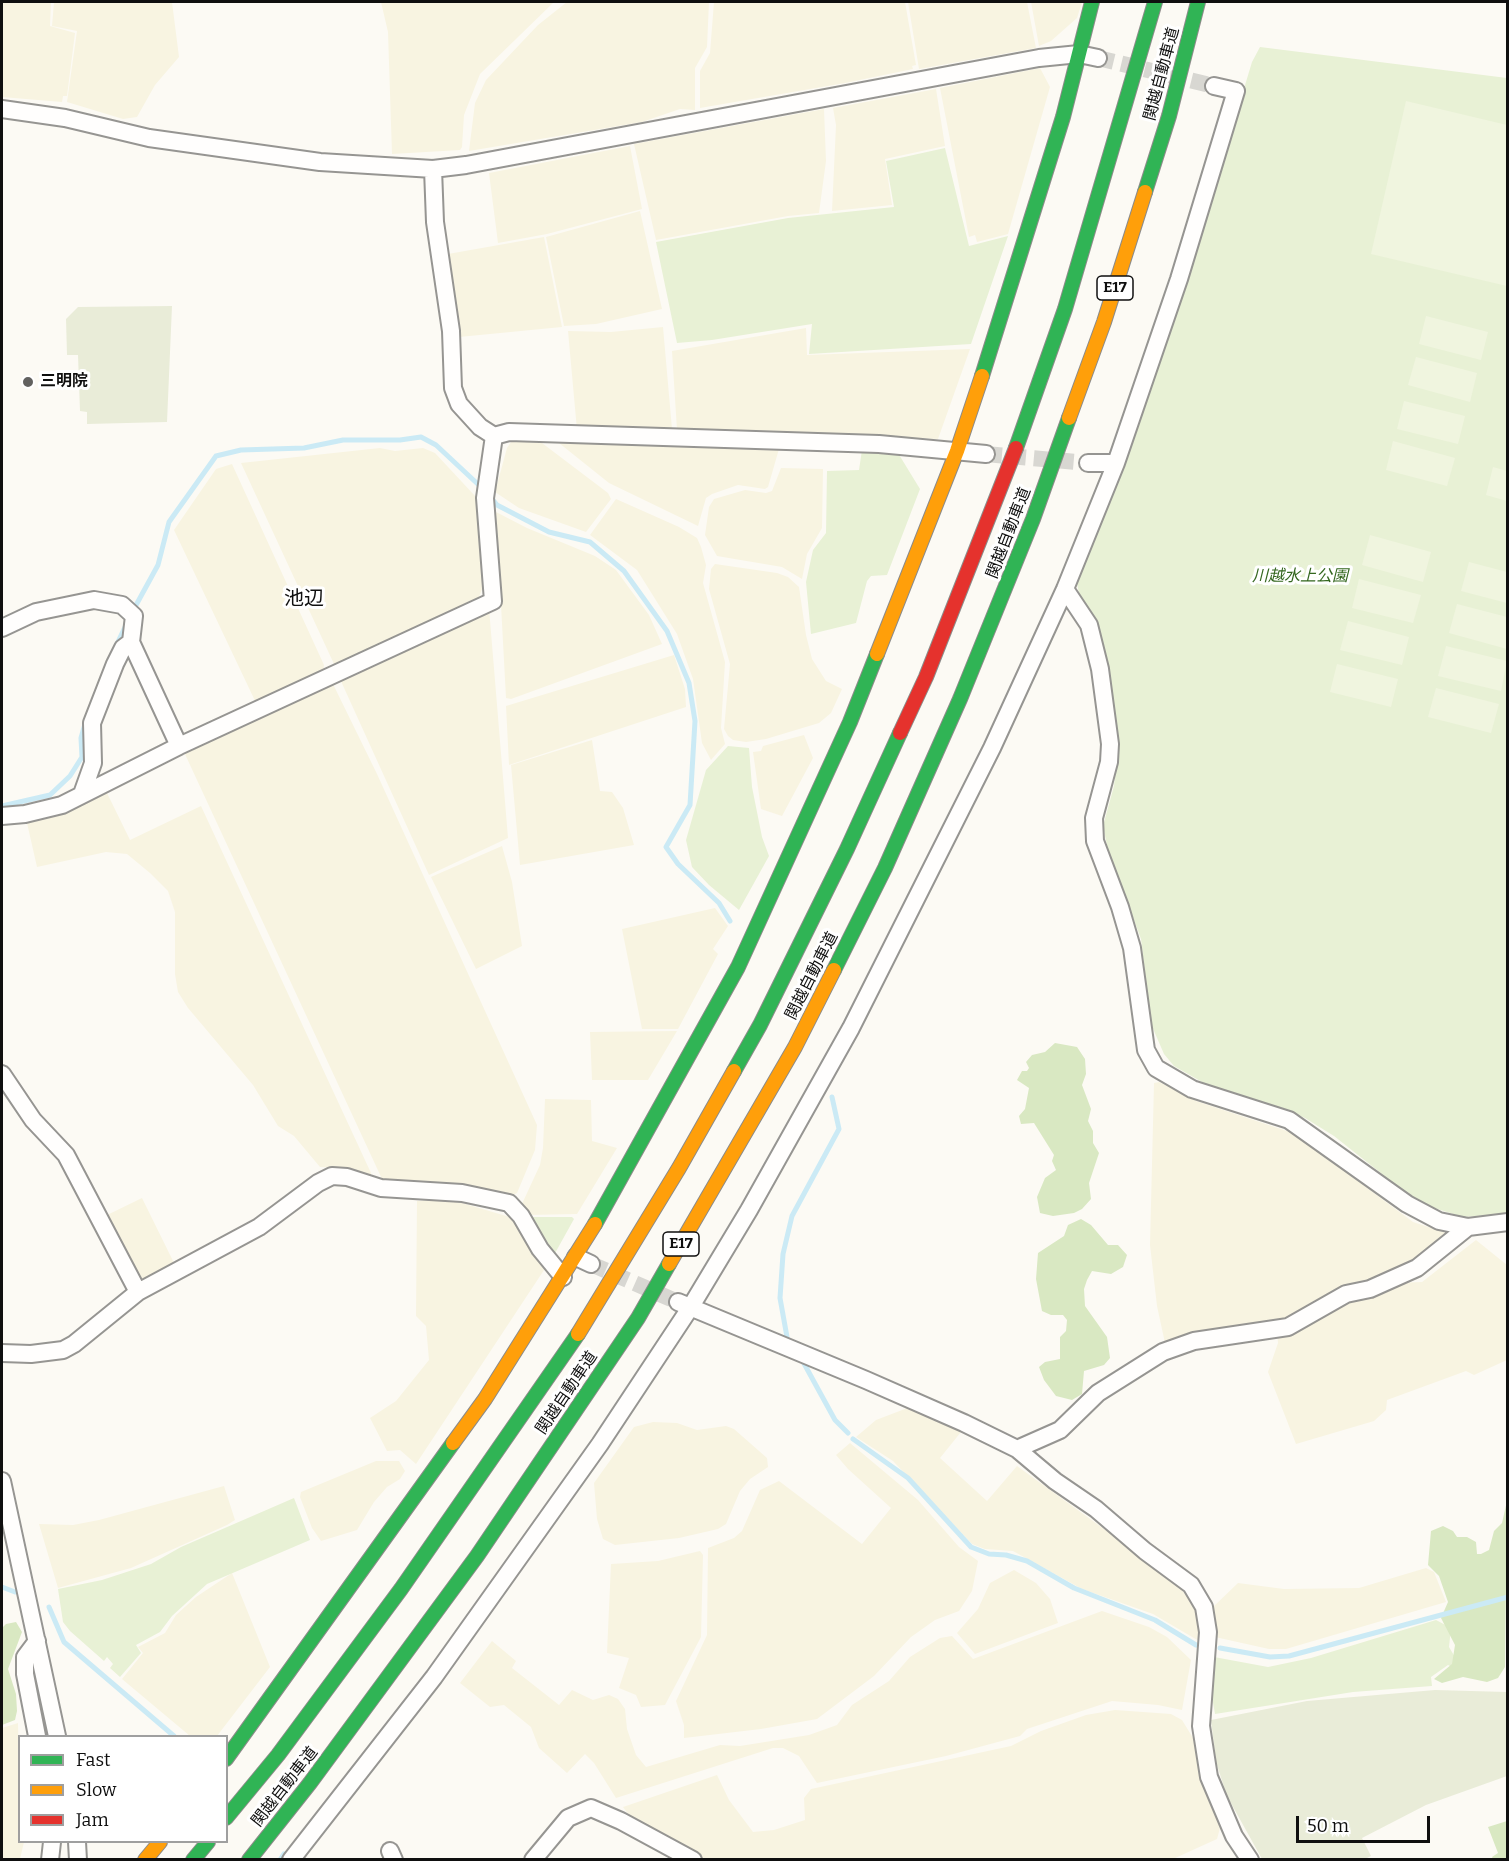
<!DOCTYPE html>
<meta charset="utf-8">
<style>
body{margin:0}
#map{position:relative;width:1509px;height:1861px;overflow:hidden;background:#fcfaf4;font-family:Bitter,serif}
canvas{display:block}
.frame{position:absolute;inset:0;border:3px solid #0f0f0f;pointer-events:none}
.legend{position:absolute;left:18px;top:1735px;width:210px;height:108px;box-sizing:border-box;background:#fff;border:2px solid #9f9f9f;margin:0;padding:8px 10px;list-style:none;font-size:18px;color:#0f0f0f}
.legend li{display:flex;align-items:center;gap:12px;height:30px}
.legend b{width:30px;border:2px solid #9f9f9f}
.scale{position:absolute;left:1296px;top:1816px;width:134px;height:27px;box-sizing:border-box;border:3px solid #0f0f0f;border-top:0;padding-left:8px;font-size:18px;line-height:21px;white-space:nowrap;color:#0f0f0f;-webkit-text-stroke:4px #fff;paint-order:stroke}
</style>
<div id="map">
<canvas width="1509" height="1861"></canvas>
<div class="frame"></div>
<ul class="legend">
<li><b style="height:8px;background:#30b455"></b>Fast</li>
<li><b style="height:8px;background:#ff9f0a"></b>Slow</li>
<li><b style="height:8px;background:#e5322d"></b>Jam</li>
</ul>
<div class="scale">50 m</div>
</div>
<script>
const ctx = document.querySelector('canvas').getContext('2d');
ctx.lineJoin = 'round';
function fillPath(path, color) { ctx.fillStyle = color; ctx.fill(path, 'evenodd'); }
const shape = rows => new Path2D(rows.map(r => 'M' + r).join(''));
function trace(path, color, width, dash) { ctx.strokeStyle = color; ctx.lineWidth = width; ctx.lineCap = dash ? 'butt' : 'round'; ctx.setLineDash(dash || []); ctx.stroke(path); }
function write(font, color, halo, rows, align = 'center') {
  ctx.font = font + ' Bitter,"Noto Sans JP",serif'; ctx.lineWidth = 6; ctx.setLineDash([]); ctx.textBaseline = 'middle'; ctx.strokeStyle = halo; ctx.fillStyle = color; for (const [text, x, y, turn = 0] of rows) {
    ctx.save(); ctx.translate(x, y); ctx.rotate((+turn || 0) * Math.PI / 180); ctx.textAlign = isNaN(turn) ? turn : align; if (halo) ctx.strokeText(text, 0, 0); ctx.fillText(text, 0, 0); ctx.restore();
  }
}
const farmland = shape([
 [2,2,51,2,50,26,75,33,67,96,63,96,62,102,2,97],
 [54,2,172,2,179,57,155,85,137,117,123,119,67,102,77,31,52,26],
 [381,2,554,2,480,74,464,115,462,147,460,150,392,154,388,32],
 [567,2,709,2,707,47,695,68,695,110,680,109,642,122,469,151,475,103,486,80,538,25],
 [714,2,905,2,916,65,912,66,913,69,845,83,700,108,700,71,710,53],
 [908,2,1027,2,1036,48,919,69],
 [1031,2,1082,2,1077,18,1051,41,1039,46],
 [1040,68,1050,87,1008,234,977,242,975,235,969,237,940,88],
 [936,89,945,146,885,159,892,205,832,211,836,125,833,108],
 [824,109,826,161,819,213,788,216,656,240,634,144],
 [630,146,642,209,547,234,498,243,489,173],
 [640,211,662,309,596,324,564,326,546,237],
 [544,237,562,327,459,337,448,254],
 [663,327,672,429,577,430,568,331,611,332],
 [806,328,807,355,970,349,938,439,677,430,672,351],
 [559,437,779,449,768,487,765,489,738,485,712,494,706,498,698,526,609,483,559,443],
 [523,441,542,443,608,493,611,499,586,532,519,508,495,492,507,448,511,442],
 [380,448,395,451,423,448,435,453,476,497,483,587,478,599,341,664,334,664,241,463],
 [232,464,324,665,323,672,257,705,174,530,216,469],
 [781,468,823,469,822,528,807,554,802,579,782,567,717,556,705,535,709,507,714,499,745,490,766,493,772,491],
 [616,499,679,527,697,538,701,547,706,565,703,583,725,662,721,728,725,744,711,760,702,743,693,679,677,634,637,570,590,535],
 [496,512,527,528,595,556,616,570,649,615,662,644,511,699,506,698],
 [715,564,777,573,788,577,799,587,806,635,812,659,826,681,842,689,831,713,819,723,766,739,746,742,733,740,728,736,724,729,730,664,709,589,711,569],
 [489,608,508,838,429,875,340,679],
 [674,655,685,689,686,707,509,765,506,706],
 [332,682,377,774,537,1125,535,1150,517,1193,510,1197,385,1183,382,1179,184,752],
 [804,735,813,758,782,816,761,809,753,752,761,751,763,746],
 [592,740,600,791,612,792,623,808,634,845,520,865,511,765],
 [107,793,130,840,201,806,371,1173,371,1178,344,1168,320,1167,294,1136,278,1126,253,1085,188,1008,178,992,175,974,175,912,168,891,150,873,127,854,106,852,37,867,27,823,75,809],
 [502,846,512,882,522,946,476,969,431,877],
 [715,908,728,926,713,949,718,954,678,1029,642,1029,622,929],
 [677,1031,648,1080,592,1080,590,1032],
 [1159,1082,1196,1101,1293,1133,1413,1222,1453,1235,1390,1277,1303,1316,1165,1343,1157,1306,1150,1245,1154,1083],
 [545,1099,591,1100,592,1141,617,1148,577,1214,527,1215,521,1206,540,1165,543,1148],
 [142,1198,176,1267,147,1283,136,1280,103,1217],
 [442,1200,462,1203,513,1218,530,1249,546,1267,416,1464,400,1450,387,1451,370,1418,396,1401,429,1360,426,1326,416,1316,417,1201],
 [1476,1240,1507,1265,1507,1360,1474,1375,1466,1371,1387,1400,1386,1410,1374,1421,1296,1444,1268,1372,1278,1343,1277,1331,1335,1305,1397,1283,1422,1282],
 [910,1407,961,1432,940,1458,987,1501,1017,1466,1173,1579,1190,1600,1198,1616,1199,1641,1153,1614,1082,1589,1013,1551,985,1549,972,1544,893,1461,856,1437,876,1420],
 [653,1422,677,1423,697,1430,726,1426,734,1429,767,1458,768,1467,750,1479,740,1491,726,1524,718,1529,679,1538,615,1545,603,1539,597,1519,594,1483,634,1427],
 [850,1443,918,1500,959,1547,978,1561,972,1591,959,1611,935,1620,911,1637,874,1676,817,1719,761,1729,684,1738,684,1725,676,1701,707,1635,708,1548,734,1538,742,1531,760,1490,779,1481,862,1544,891,1508,848,1469,836,1455],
 [376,1461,399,1461,405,1471,400,1479,387,1487,374,1502,357,1530,321,1541,312,1528,300,1497,301,1492],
 [224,1486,235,1520,227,1525,131,1568,58,1588,39,1524,73,1525,99,1520],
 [700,1551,703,1555,701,1637,665,1705,641,1707,636,1695,619,1688,629,1658,607,1653,611,1564,658,1561],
 [1426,1568,1434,1572,1446,1602,1286,1649,1269,1649,1215,1637,1212,1608,1238,1583,1284,1589,1359,1588],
 [1014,1570,1036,1583,1050,1599,1058,1623,975,1654,957,1633,978,1609,990,1583],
 [232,1573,270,1667,217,1736,190,1736,122,1679,143,1653,138,1647,165,1633,176,1615,196,1597],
 [1102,1611,1149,1627,1167,1637,1191,1660,1182,1710,1158,1705,1112,1701,1027,1729,1020,1736,946,1756,817,1783,799,1756,783,1748,773,1748,616,1798,594,1763,585,1754,567,1773,539,1748,531,1727,504,1705,490,1707,460,1683,492,1641,516,1661,512,1668,559,1705,572,1690,593,1700,609,1695,618,1699,625,1709,627,1729,636,1755,646,1767,720,1745,740,1746,809,1735,837,1725,852,1705,889,1681,910,1657,940,1638,952,1636,973,1659],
 [1115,1710,1171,1714,1182,1720,1193,1738,1199,1770,1220,1828,1217,1839,1173,1859,701,1860,635,1823,623,1807,717,1775,729,1800,753,1832,774,1830,805,1820,804,1798,811,1789,1011,1746,1041,1731,1086,1715],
 [18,1723,20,1842,24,1842,20,1859,2,1859,2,1728]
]);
const green = shape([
 [1260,47,1507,78,1507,1214,1463,1217,1431,1207,1406,1193,1334,1136,1305,1118,1283,1108,1209,1086,1174,1066,1164,1054,1151,1024,1141,939,1108,850,1103,826,1114,786,1118,748,1102,639,1094,618,1080,598,1076,579,1195,251,1252,62],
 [945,148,969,246,1008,236,971,344,809,354,812,324,712,340,677,343,656,242,788,218,894,207,886,161],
 [862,450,898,453,920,489,887,575,871,576,867,581,856,623,811,634,806,582,813,550,826,533,827,471,859,470],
 [728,746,749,748,752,787,762,837,769,856,739,910,709,885,692,867,686,840,706,770],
 [527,1217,572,1217,574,1219,554,1255],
 [294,1498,310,1540,207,1584,172,1616,160,1632,136,1645,141,1653,120,1677,110,1668,113,1664,107,1657,104,1661,70,1631,63,1622,58,1589,102,1580,151,1564,181,1547],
 [1436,1620,1451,1628,1449,1647,1462,1669,1458,1670,1448,1665,1431,1677,1432,1686,1353,1692,1215,1714,1211,1691,1214,1657,1268,1667,1311,1658]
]);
const forest = shape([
 [1055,1043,1077,1047,1085,1059,1086,1074,1082,1085,1091,1109,1088,1121,1093,1131,1093,1143,1099,1153,1089,1183,1091,1199,1082,1209,1074,1213,1053,1216,1040,1213,1037,1197,1045,1178,1056,1170,1052,1161,1054,1155,1034,1123,1021,1124,1019,1116,1025,1109,1029,1088,1017,1080,1022,1071,1027,1071,1029,1068,1026,1062,1032,1055,1045,1052],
 [1081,1219,1091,1225,1108,1245,1118,1245,1127,1255,1123,1267,1111,1274,1092,1271,1087,1280,1084,1289,1085,1306,1107,1337,1110,1358,1104,1365,1084,1371,1082,1394,1072,1400,1056,1396,1044,1380,1039,1367,1045,1362,1060,1359,1060,1337,1066,1331,1067,1320,1063,1315,1051,1315,1042,1311,1036,1279,1038,1253,1064,1236,1068,1225],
 [1507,1501,1505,1667,1498,1678,1487,1682,1463,1677,1442,1683,1434,1679,1452,1664,1455,1645,1441,1618,1448,1602,1439,1576,1428,1565,1431,1531,1443,1526,1453,1531,1457,1537,1467,1537,1476,1542,1477,1554,1481,1554,1489,1550,1494,1531,1502,1523],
 [16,1622,22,1632,8,1669,16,1694,17,1711,15,1720,2,1725,2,1628,6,1624],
 [1507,1821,1507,1859,1493,1859,1492,1857,1498,1853,1488,1827]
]);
const cemetery = shape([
 [172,306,167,422,87,424,87,412,80,411,78,355,67,355,66,319,78,307],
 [1435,1690,1507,1692,1507,1776,1426,1805,1362,1838,1371,1856,1365,1859,1262,1859,1227,1796,1216,1762,1211,1720,1307,1701]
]);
const pitch = shape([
 [1406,101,1507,125,1507,286,1371,254],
 [1426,316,1488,332,1481,360,1419,344],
 [1416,357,1477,373,1470,402,1408,385],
 [1404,401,1465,416,1458,444,1397,429],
 [1393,441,1455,458,1447,486,1386,470],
 [1493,467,1507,471,1507,501,1486,495],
 [1370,535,1431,552,1423,582,1362,565],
 [1469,562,1507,572,1507,603,1461,591],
 [1359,579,1421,595,1413,623,1352,608],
 [1457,604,1507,617,1507,649,1449,633],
 [1348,621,1409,637,1402,665,1340,650],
 [1446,646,1507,661,1501,691,1438,676],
 [1337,664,1398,679,1391,707,1330,692],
 [1436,688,1499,704,1491,733,1428,717]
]);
const stream = shape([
 [489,495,497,505,549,532,590,542,624,571,667,631,689,683,695,721,690,805,666,847,678,864,719,903,730,921],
 [135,607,158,565,169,522,216,456,241,450,304,448,343,440,400,440,421,437,436,445,482,488],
 [116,646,126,625],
 [2,806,50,795,70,776,82,757,81,738,85,724],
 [787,1337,780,1298,783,1254,792,1216,839,1129,832,1097],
 [801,1358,835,1420,848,1433],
 [853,1439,908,1478,971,1547,989,1554,1006,1555,1027,1561,1074,1588,1155,1620,1196,1645],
 [2,1587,15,1592],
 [49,1607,64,1642,174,1736],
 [1220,1648,1270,1657,1289,1656,1508,1597],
 [280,1860,284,1854]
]);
const streetTunnel = shape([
 [1098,58,1214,86],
 [986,454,1088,463],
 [591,1264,678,1302]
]);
const street = shape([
 [2,109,65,118,149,138,320,162,433,169,466,165,1039,58,1079,54,1098,58],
 [433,169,435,222,451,331,453,388,459,404,480,427,494,436,509,432,879,444,986,454],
 [1088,463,1116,463],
 [1065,589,1089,625,1100,669,1110,744,1109,762,1094,818,1095,841,1120,907,1132,948,1146,1050,1156,1068,1192,1089,1289,1120,1407,1204,1439,1221,1468,1227,1508,1222],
 [2,628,36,612,94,600,122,605,134,616,131,642,123,648,115,664,92,723,93,763,82,794],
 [131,642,179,746],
 [2,816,25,814,62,805,179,746,493,601,485,498,494,436],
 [2,1074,33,1120,66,1155,138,1292],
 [576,1257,591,1264],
 [678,1302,866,1380,964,1423,1017,1449,1055,1481,1096,1509,1145,1551,1191,1585,1204,1607,1208,1632,1201,1726,1209,1777,1234,1836,1250,1860],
 [2,1353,31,1354,63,1350,74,1344,138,1292,259,1227,318,1183,332,1176,347,1177,381,1188,462,1193,509,1203,521,1216,540,1249,563,1277],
 [1017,1449,1060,1430,1098,1393,1163,1352,1194,1341,1288,1327,1346,1294,1370,1289,1417,1268,1468,1227],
 [2,1481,57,1736],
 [37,1736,25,1674,25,1657,37,1641],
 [77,1842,78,1860],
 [390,1851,394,1860],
 [50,1860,52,1842],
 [291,1860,434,1677,600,1444,690,1308,749,1210,851,1028,992,748,1065,589,1116,463,1179,279,1236,91,1214,86],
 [533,1860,568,1818,591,1808,621,1821,693,1860]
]);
const fast = shape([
 [1145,192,1169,116,1198,2],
 [982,376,1063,117,1092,2],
 [1016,448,1065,309,1155,2],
 [834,970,885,868,960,699,1033,519,1069,418],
 [734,1071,760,1025,847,849,900,733],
 [595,1224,738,967,850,722,877,654],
 [226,1759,453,1443],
 [226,1818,278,1755,401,1589,578,1334],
 [193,1860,208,1842],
 [249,1860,310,1783,477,1556,638,1318,669,1264]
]);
const slow = shape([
 [1069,418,1104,322,1145,192],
 [877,654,957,451,982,376],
 [669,1264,795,1047,834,970],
 [578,1334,679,1168,734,1071],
 [453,1443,485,1399,595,1224],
 [145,1860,160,1842]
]);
const jam = shape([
 [900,733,926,677,1016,448]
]);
const markers = [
 [28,382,6,"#62615f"]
];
const shields = [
 [1115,288,36],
 [681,1244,36]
];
const shieldNames = [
 ["E17",1115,288],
 ["E17",681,1244]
];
const streetNames = [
 ["関越自動車道",1162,74,-75],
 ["関越自動車道",1009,533,-69],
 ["関越自動車道",812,976,-63],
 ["関越自動車道",567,1393,-56],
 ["関越自動車道",285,1787,-52]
];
const poiNames = [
 ["三明院",40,382]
];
const parkNames = [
 ["川越水上公園",1300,577]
];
const quarterNames = [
 ["池辺",304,599]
];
fillPath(farmland, '#f8f4e1');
fillPath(green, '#e8f1d5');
fillPath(forest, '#d9e8c2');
fillPath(cemetery, '#e9ecd8');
fillPath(pitch, '#f0f5df');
trace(stream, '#cbeaf5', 5);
trace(streetTunnel, '#d8d7d2', 16, [16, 8]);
trace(street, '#969592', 20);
trace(fast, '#8c8b89', 16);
trace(slow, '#8c8b89', 16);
trace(jam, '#8c8b89', 16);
trace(street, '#fffefd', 16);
trace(fast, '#30b455', 14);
trace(slow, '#ff9f0a', 14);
trace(jam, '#e5322d', 14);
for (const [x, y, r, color] of markers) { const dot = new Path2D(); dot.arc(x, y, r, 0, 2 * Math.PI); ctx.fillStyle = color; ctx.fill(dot); trace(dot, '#fff', 2); }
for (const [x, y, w] of shields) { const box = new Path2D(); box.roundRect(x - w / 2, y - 12, w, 24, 4.5); ctx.fillStyle = '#fff'; ctx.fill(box); trace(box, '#0f0f0f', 1.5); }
write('bold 15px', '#0f0f0f', null, shieldNames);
write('16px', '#0f0f0f', '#fff', streetNames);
write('bold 16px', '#0f0f0f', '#fff', poiNames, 'left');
write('italic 16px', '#34671f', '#fff', parkNames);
write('20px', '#0f0f0f', '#fff', quarterNames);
</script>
